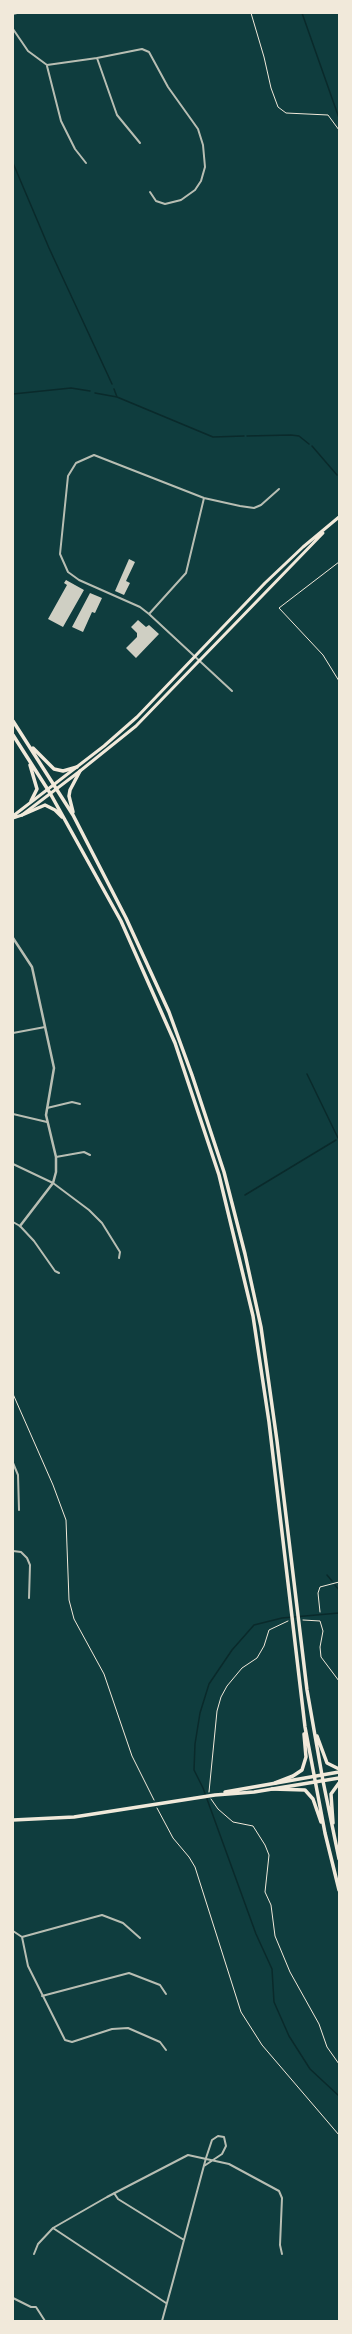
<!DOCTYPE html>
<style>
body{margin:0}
#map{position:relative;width:352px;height:2334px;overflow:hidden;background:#0f3d3e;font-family:Ubuntu,sans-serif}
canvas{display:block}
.frame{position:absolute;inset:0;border:14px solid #f1e9da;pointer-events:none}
</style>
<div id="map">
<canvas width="352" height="2334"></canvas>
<div class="frame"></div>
</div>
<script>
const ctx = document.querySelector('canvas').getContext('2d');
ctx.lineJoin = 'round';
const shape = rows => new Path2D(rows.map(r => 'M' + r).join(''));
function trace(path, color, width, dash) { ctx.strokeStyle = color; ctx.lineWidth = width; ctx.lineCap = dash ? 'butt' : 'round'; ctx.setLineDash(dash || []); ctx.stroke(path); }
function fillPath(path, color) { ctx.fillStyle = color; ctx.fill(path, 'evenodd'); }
const stream = shape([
 [302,13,339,118],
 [13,163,49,248,112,384],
 [114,389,117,397,213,437,244,436],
 [95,393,117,397],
 [13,394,71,388,90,391],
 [247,436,291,435,299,436,309,444],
 [312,446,337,475],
 [307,1074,338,1138],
 [245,1195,336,1140],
 [327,1575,332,1581],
 [335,1585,339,1590],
 [339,1613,282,1618,254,1625,232,1650,209,1684,200,1713,195,1744,194,1770,203,1788,256,1934,272,1969,274,2002,289,2036,310,2069,339,2096]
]);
const building = shape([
 [129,559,135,562,126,581,130,583,124,595,115,591],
 [66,580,84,590,63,627,48,619,67,585,64,583],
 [90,593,102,598,95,613,92,612,83,632,72,627],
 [138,620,146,627,149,625,159,634,136,658,126,648,137,637,137,633,131,627]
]);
const path = shape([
 [251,13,264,57,271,88,278,107,286,113,328,115,339,130],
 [339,562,279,608,323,655,339,681],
 [13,1394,53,1485,66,1520,69,1600,74,1619,104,1674,132,1756,154,1800],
 [320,1612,318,1593,320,1587,339,1582],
 [303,1620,320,1621,323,1631,320,1647,321,1657,339,1681],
 [209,1792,217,1711,221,1697,227,1686,242,1668,257,1658,264,1646,269,1630,288,1621],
 [211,1799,218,1809,233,1822,253,1826,265,1845,269,1855,265,1892,271,1905,275,1936,290,1972,319,2024,327,2047,339,2064],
 [157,1808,173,1838,189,1857,195,1867,241,2012,262,2045,339,2135]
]);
const minor = shape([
 [13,14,17,13],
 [13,29,28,51,47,65,97,58,142,49,149,52,168,87,198,129,203,145,205,167,201,181,195,190,181,200,165,204,156,201,150,192],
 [97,58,117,115,140,143],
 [47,66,61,121,75,149,86,163],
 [149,614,186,573,204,498],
 [232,691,149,614,140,607,79,580,68,572,60,554,68,476,76,463,94,455,204,498,240,506,254,508,261,505,279,489],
 [13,1033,45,1027],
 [47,1108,72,1102,80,1104],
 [13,1114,47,1122],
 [56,1157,84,1152,90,1155],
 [13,1164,53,1183,89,1210,102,1223,120,1252,119,1258],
 [13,1222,20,1226,34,1241,55,1271,59,1273],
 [13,1463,18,1475,19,1510],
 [13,1551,21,1552,27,1558,30,1565,29,1598],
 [13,1931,22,1937,102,1915,123,1923,140,1938],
 [22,1937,28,1966,65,2040,72,2042,112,2029,128,2028,160,2042,166,2050],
 [42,1996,129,1973,160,1985,166,1994],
 [114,2193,118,2199,184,2240],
 [53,2228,166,2303],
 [34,2254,38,2244,53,2228,107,2197,188,2155,229,2164,279,2191,282,2198,280,2245,282,2254],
 [13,2298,31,2307,36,2307,45,2321],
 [162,2321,173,2281,206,2158,212,2140,218,2136,224,2137,226,2146,222,2154,204,2166]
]);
const tertiary = shape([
 [13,938,32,967,54,1068,46,1115,56,1157,56,1172,53,1183,20,1226]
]);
const secondary = shape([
 [13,816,104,746,137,717,265,583,303,547,339,517],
 [13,818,22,815,80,771,136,726,323,533]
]);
const primary = shape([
 [225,1792,339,1772],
 [13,1820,74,1817,215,1795,254,1792,339,1778]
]);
const trunk = shape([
 [13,721,73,815,126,918,169,1012,192,1075,224,1172,245,1254,261,1327,277,1441,307,1690,323,1781,339,1859],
 [13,735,50,793,121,921,175,1043,219,1175,253,1316,269,1422,305,1727,325,1833,339,1890],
 [33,748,54,769,63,771,77,767],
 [30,765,37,789,31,801],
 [73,812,69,796,70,790,80,771],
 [22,815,45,805,55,810,62,817],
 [317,1736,327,1763,339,1769],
 [275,1783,293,1776,302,1770,306,1757,304,1734],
 [272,1789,305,1790,313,1799,321,1822],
 [333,1823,331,1794,339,1783]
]);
trace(stream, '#0a2a2b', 1.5);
fillPath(building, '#cfcfc3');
trace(path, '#f1e9da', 1);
trace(minor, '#b8beb3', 2);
trace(tertiary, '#b8beb3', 2.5);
trace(secondary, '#f1e9da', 3);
trace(primary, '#f1e9da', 3.5);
trace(trunk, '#f1e9da', 3.5);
</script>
